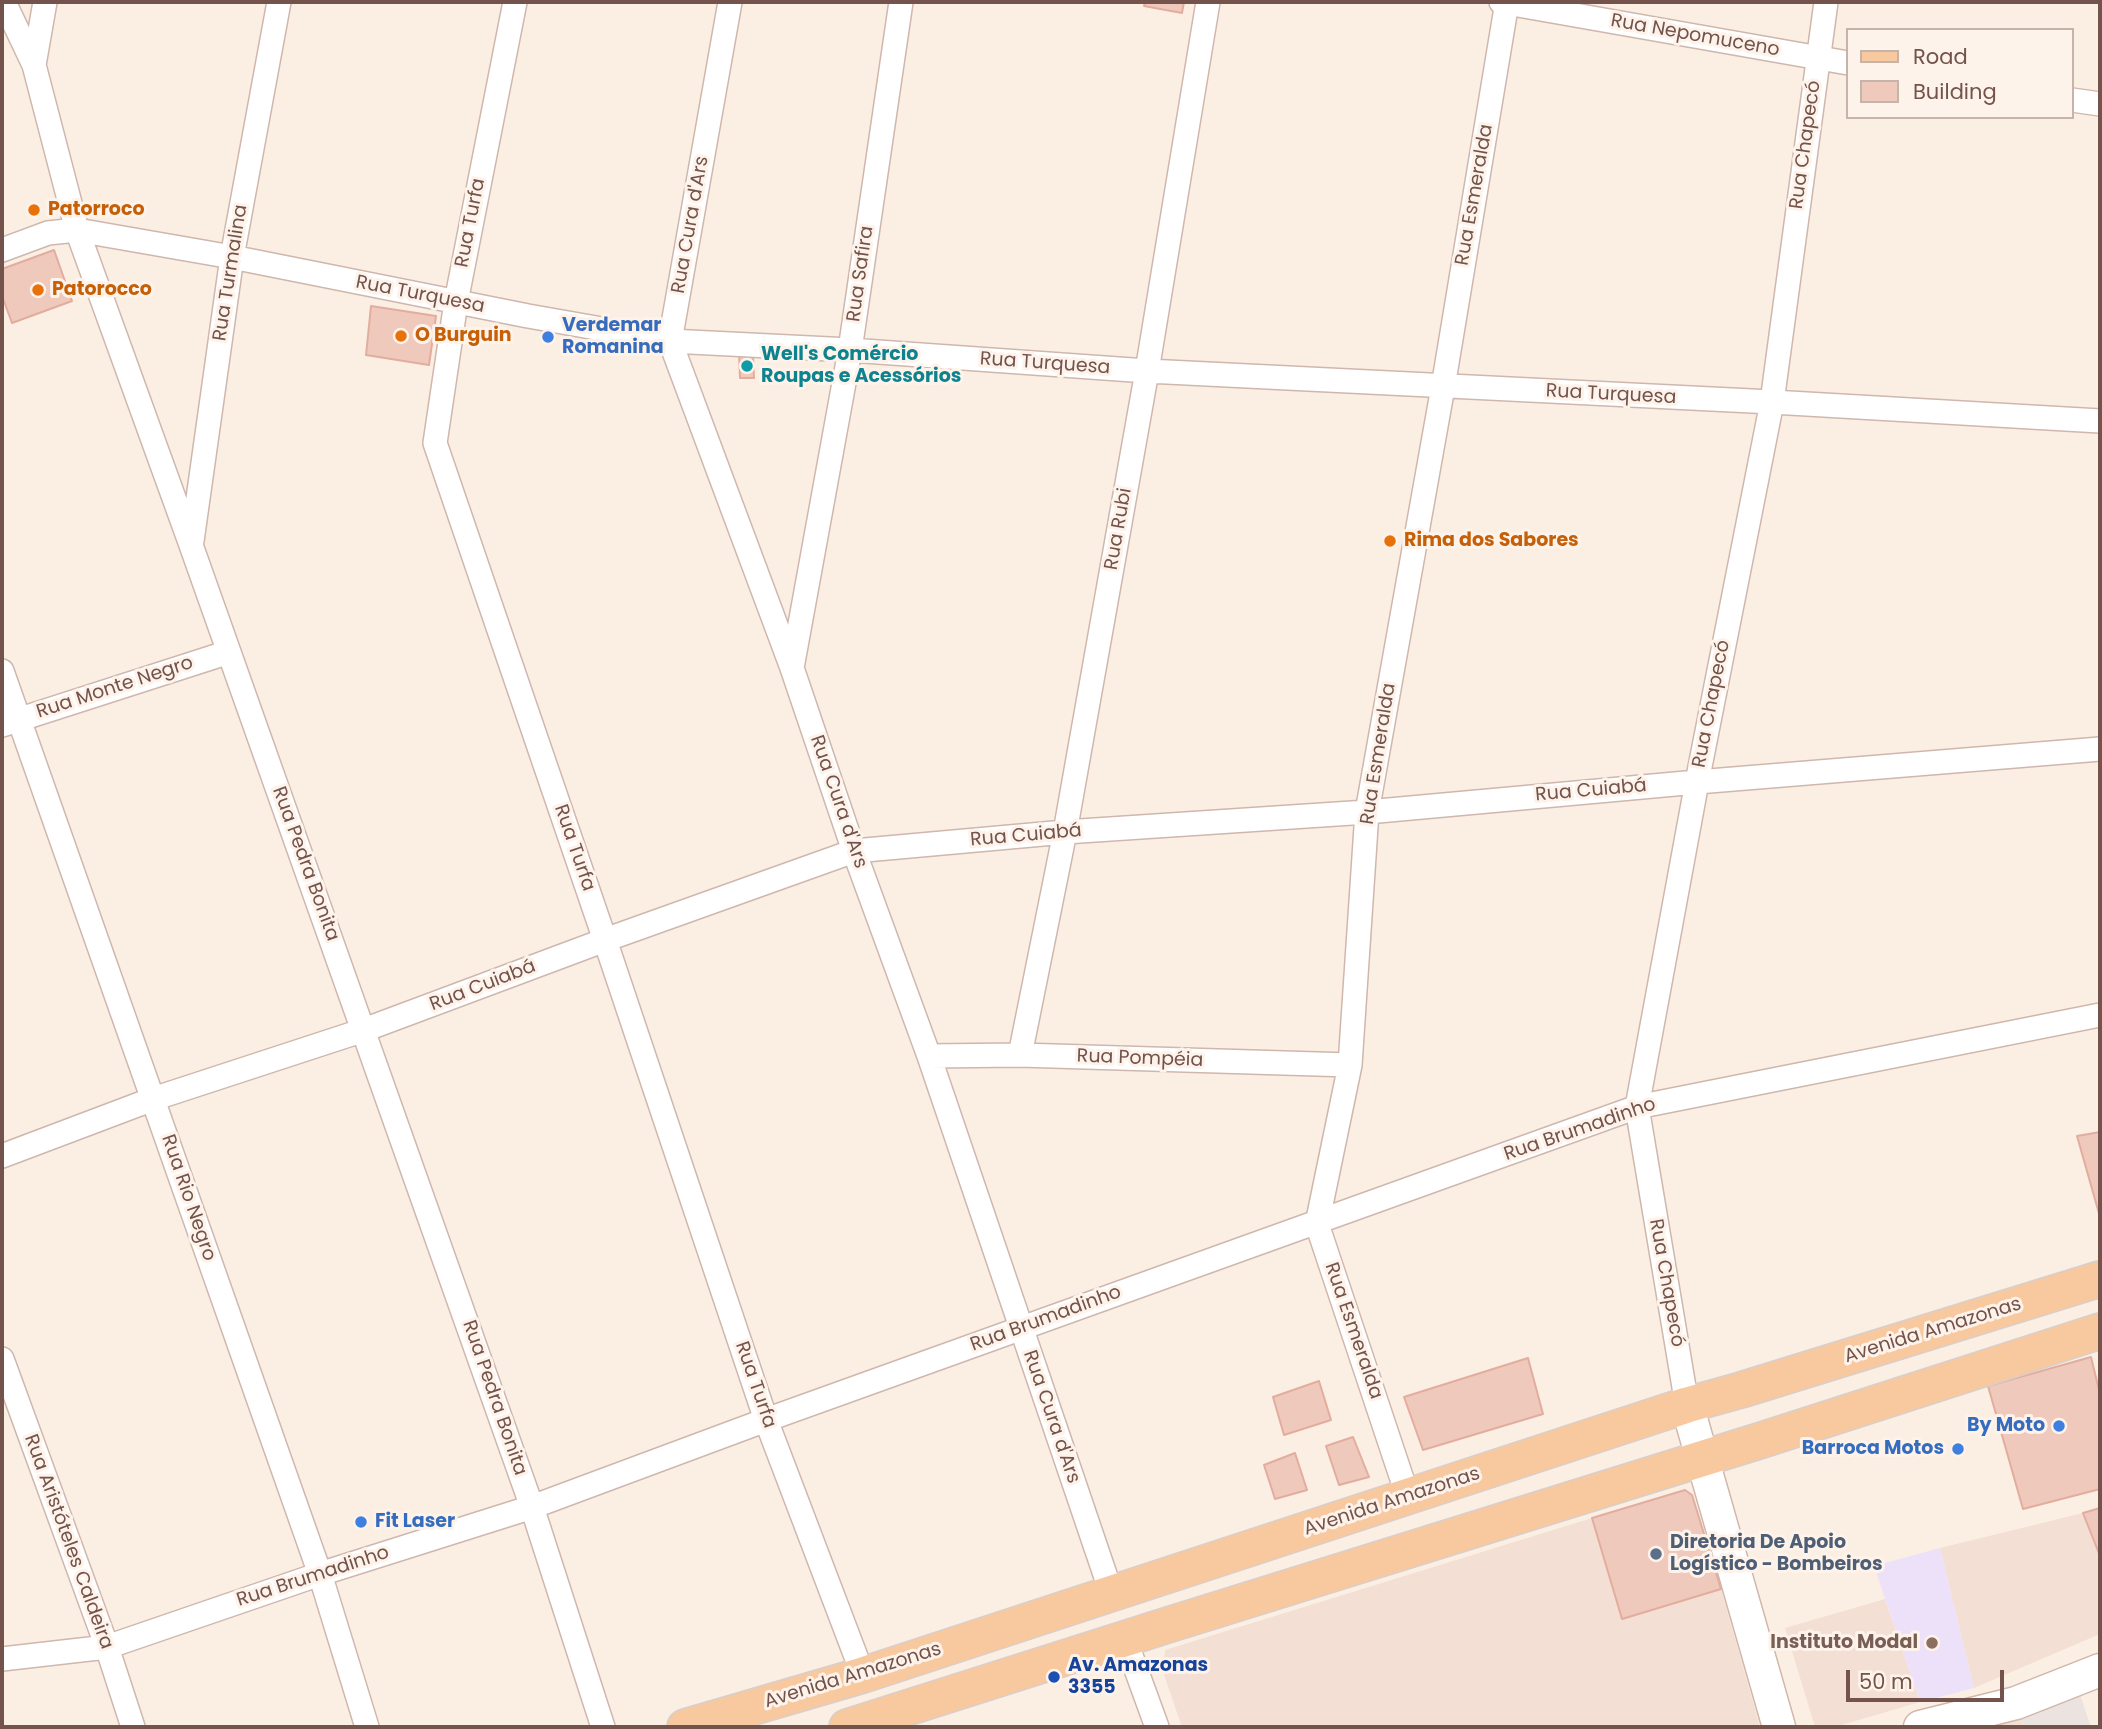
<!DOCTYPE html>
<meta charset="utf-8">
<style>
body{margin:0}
#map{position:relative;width:2102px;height:1729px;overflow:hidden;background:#fbefe4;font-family:Poppins,sans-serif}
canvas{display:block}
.frame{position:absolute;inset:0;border:4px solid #73534b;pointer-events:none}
.legend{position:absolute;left:1846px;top:28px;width:228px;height:91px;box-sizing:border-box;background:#fef3ea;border:2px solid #c6b3aa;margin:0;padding:9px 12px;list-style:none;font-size:21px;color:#73534b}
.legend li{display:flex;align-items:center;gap:14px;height:35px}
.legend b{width:35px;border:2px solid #c6b3aa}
.scale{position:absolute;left:1846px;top:1670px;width:158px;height:32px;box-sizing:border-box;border:4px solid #73534b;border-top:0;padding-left:9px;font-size:21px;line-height:24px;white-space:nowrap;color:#73534b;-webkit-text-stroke:5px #fef3ea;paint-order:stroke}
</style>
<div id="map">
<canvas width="2102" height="1729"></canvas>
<div class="frame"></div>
<ul class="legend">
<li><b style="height:9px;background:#f8c89f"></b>Road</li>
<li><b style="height:19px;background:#f0c9bd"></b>Building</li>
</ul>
<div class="scale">50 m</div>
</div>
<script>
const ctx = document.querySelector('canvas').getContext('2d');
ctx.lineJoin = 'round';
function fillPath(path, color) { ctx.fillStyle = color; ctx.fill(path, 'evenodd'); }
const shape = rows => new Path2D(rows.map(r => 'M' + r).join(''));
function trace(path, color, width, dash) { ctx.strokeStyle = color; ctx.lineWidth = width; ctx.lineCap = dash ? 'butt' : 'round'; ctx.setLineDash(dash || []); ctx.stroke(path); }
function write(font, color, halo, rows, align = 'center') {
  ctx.font = font + ' Poppins,sans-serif'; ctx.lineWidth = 6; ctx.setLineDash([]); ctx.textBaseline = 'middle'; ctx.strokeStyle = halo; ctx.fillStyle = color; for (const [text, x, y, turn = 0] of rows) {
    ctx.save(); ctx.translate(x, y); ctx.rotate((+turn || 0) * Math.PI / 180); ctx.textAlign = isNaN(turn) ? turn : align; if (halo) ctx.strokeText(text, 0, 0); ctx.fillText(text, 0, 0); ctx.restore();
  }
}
const residential = shape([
 [2083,1513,2100,1556,2100,1634,1974,1688,1940,1548],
 [1592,1518,1622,1619,1721,1589,1760,1727,1182,1727,1163,1672,1165,1650],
 [1885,1599,1920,1702,1835,1727,1815,1727,1785,1628],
 [2020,1713,2024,1727,1975,1727]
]);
const industrial = shape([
 [2075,1680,2091,1727,2024,1727,2016,1703]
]);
const education = shape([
 [1940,1548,1974,1688,1920,1702,1874,1566]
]);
const building = shape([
 [1145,2,1184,2,1182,13,1144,6,1145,2],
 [54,250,72,301,12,323,2,296,2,269,54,250],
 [371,306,436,316,429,365,366,355,371,306],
 [739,353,753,355,754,378,740,378,739,353],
 [2100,1132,2100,1217,2077,1136,2100,1132],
 [2091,1357,2100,1394,2100,1489,2023,1509,1988,1386,2091,1357],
 [1528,1358,1543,1414,1423,1450,1404,1397,1528,1358],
 [1319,1381,1331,1420,1284,1435,1273,1397,1319,1381],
 [1353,1437,1369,1477,1339,1485,1326,1446,1353,1437],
 [1295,1453,1307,1490,1275,1499,1264,1465,1295,1453],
 [1685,1490,1692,1495,1721,1589,1622,1619,1592,1518,1685,1490],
 [2100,1508,2100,1556,2083,1513,2100,1508]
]);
const street = shape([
 [4,2,34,65,77,230,191,545,532,1507,603,1727],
 [515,2,456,302,435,443,605,940,766,1420,863,1675],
 [730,2,670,341,792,668,854,851,929,1056,1111,1592],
 [1501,2,1848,63],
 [34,65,45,2],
 [2072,100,2100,104],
 [2,250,48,233,77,230,232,257,528,316,670,341,850,350,1147,371,1772,402,2100,421],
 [192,541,232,257,279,2],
 [792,668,850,350,901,2],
 [2,671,320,1574,367,1727],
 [2,725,229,652],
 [1020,1055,1065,832,1147,371,1208,2],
 [929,1056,1020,1055,1350,1065],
 [2,1156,153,1099,364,1030,605,940,854,851,1065,832,1367,812,1697,782,2100,749],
 [2,1359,107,1647,133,1727],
 [1687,1405,1637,1107,1697,782,1772,402,1826,2],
 [1408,1497,1317,1224,1350,1065,1367,812,1443,387,1507,2],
 [1125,1639,1157,1727],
 [2,1659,107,1647,320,1574,532,1507,766,1420,1637,1107,2100,1015]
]);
const secondary = shape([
 [1687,1405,1779,1727],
 [1920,1727,2016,1703,2100,1670]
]);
const primary = shape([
 [685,1727,863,1675,1687,1405,1741,1390,2100,1279],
 [847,1727,1171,1624,1762,1440,2100,1331]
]);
const markers = [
 [34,210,7,"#e8710a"],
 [38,290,7,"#e8710a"],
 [401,336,7,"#e8710a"],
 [548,337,7,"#3f7fe0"],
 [747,366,7,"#0f9aa8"],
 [1390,541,7,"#e8710a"],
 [2059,1426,7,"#3f7fe0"],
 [1958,1449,7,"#3f7fe0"],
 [361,1522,7,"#3f7fe0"],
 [1656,1554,7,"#5c6f8a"],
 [1932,1643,7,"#8d6e63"],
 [1054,1677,7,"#1a4fb4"]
];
const streetNames = [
 ["Rua Nepomuceno",1695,36,10],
 ["Rua Chapecó",1806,145,-82],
 ["Rua Esmeralda",1475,195,-80],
 ["Rua Turfa",471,223,-79],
 ["Rua Cura d'Ars",691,225,-80],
 ["Rua Turmalina",231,273,-81],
 ["Rua Safira",861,274,-82],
 ["Rua Turquesa",420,295,11],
 ["Rua Turquesa",1045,364,4],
 ["Rua Turquesa",1611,395,3],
 ["Rua Rubi",1119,529,-80],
 ["Rua Monte Negro",115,688,-18],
 ["Rua Chapecó",1712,704,-79],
 ["Rua Esmeralda",1379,754,-81],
 ["Rua Cuiabá",1591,791,-5],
 ["Rua Cura d'Ars",838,802,71],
 ["Rua Cuiabá",1026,836,-5],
 ["Rua Turfa",574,848,71],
 ["Rua Pedra Bonita",305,864,70],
 ["Rua Cuiabá",483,986,-21],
 ["Rua Pompéia",1140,1059,2],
 ["Rua Brumadinho",1580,1130,-19],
 ["Rua Rio Negro",188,1198,71],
 ["Rua Chapecó",1666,1283,80],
 ["Rua Brumadinho",1046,1319,-20],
 ["Rua Esmeralda",1353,1331,71],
 ["Avenida Amazonas",1933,1331,-17],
 ["Rua Turfa",755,1385,71],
 ["Rua Pedra Bonita",494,1398,71],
 ["Rua Cura d'Ars",1051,1417,71],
 ["Avenida Amazonas",1392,1502,-18],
 ["Rua Aristóteles Caldeira",68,1542,70],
 ["Rua Brumadinho",313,1577,-18],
 ["Avenida Amazonas",853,1676,-17]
];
const foodNames = [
 ["Patorroco",48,210],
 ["Patorocco",52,290],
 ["O Burguin",415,336],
 ["Rima dos Sabores",1404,541]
];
const shopNames = [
 ["Verdemar",562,326],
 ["Romanina",562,348],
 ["By Moto",2045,1426,"right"],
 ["Barroca Motos",1944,1449,"right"],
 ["Fit Laser",375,1522]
];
const cultureNames = [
 ["Well's Comércio",761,355],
 ["Roupas e Acessórios",761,377]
];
const serviceNames = [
 ["Diretoria De Apoio",1670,1543],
 ["Logístico - Bombeiros",1670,1565]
];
const educationNames = [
 ["Instituto Modal",1918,1643]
];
const transitNames = [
 ["Av. Amazonas",1068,1666],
 ["3355",1068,1688]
];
fillPath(residential, '#f3dfd3');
fillPath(industrial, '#ebe3df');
fillPath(education, '#ece1f8');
fillPath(building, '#f0c9bd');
trace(building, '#e2ad9e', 2);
trace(street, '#cfb7ae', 26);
trace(secondary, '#d1b6ab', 35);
trace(primary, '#d8cfcd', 38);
trace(street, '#fff', 23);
trace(secondary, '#fff', 32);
trace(primary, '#f8c89f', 35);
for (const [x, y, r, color] of markers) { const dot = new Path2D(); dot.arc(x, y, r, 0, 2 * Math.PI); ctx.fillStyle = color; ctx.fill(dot); trace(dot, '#fef3ea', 2.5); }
write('19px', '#73534b', '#fef3ea', streetNames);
write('bold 19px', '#c56008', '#fef3ea', foodNames, 'left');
write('bold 19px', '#366cbe', '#fef3ea', shopNames, 'left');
write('bold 19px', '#0d838f', '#fef3ea', cultureNames, 'left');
write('bold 19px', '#4e5e75', '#fef3ea', serviceNames, 'left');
write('bold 19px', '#785e54', '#fef3ea', educationNames, 'right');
write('bold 19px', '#164399', '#fef3ea', transitNames, 'left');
</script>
